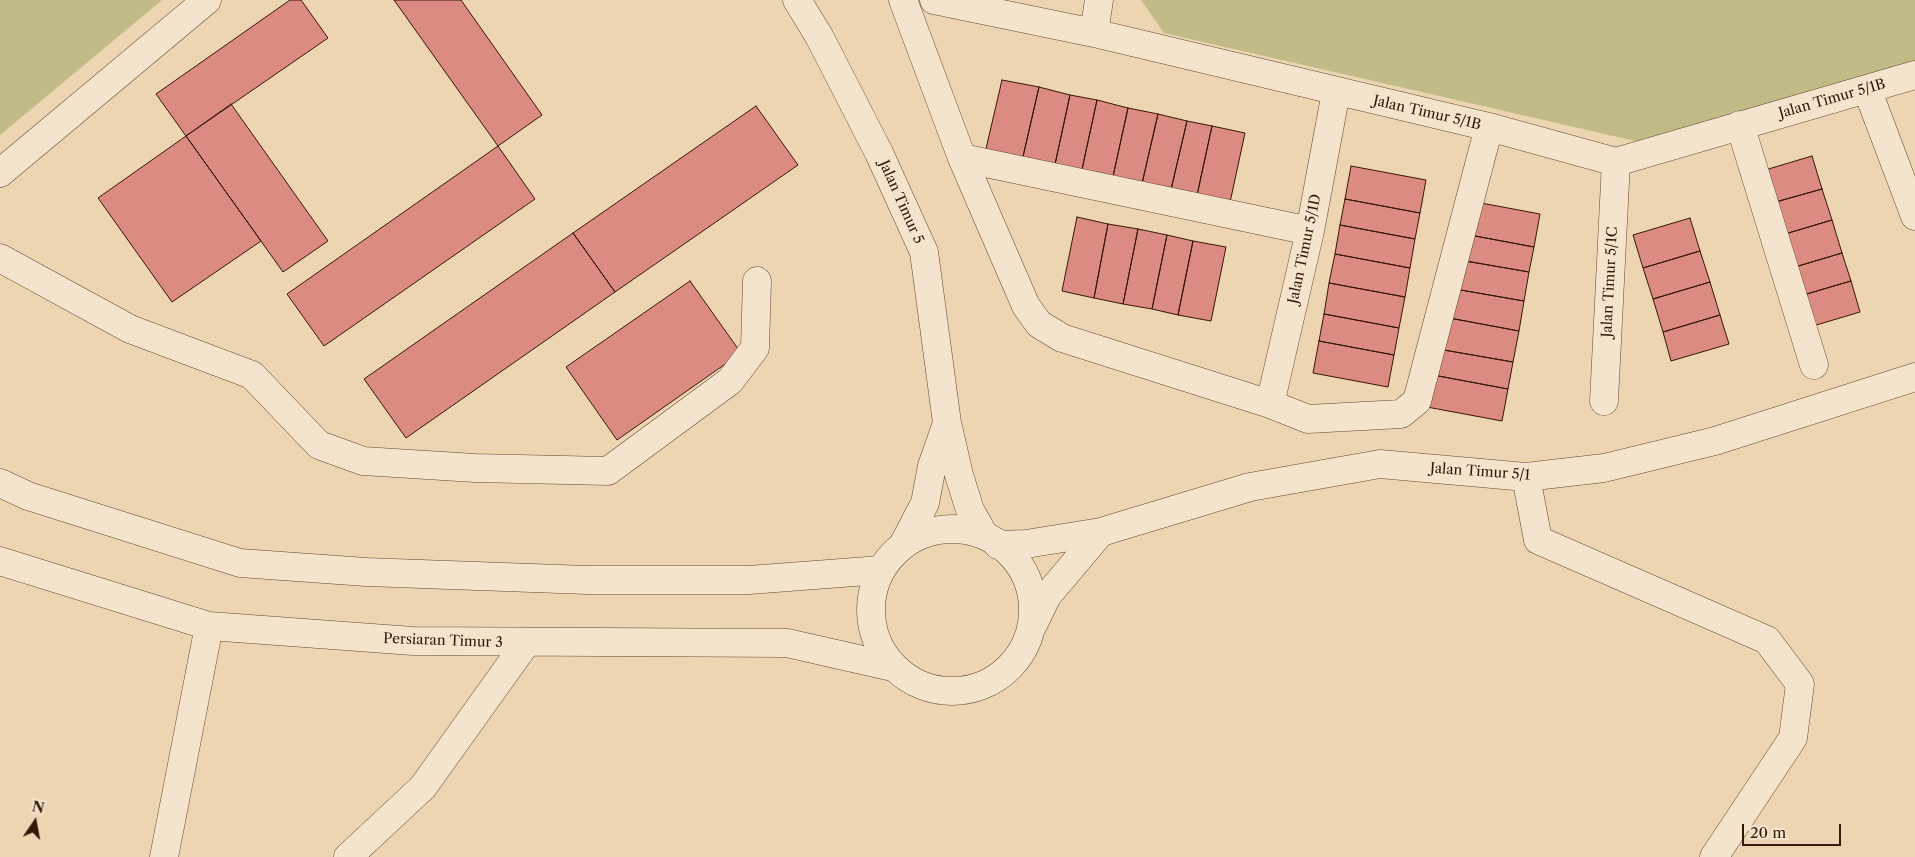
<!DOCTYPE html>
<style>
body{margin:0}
#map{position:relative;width:1915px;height:857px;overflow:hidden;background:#eed5b2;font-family:"Libre Caslon Text",serif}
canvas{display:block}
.north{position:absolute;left:10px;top:797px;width:50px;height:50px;-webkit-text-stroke:4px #f4e4cd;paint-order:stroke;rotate:12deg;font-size:14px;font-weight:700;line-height:20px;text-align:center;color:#351607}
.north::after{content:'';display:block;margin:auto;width:18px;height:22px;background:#351607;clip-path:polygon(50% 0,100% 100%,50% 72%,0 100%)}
.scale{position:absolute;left:1742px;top:824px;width:99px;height:22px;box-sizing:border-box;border:2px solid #351607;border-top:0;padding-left:6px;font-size:15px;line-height:18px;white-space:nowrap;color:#351607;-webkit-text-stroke:4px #f4e4cd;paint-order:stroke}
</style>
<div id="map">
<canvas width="1915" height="857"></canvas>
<div class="north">N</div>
<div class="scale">20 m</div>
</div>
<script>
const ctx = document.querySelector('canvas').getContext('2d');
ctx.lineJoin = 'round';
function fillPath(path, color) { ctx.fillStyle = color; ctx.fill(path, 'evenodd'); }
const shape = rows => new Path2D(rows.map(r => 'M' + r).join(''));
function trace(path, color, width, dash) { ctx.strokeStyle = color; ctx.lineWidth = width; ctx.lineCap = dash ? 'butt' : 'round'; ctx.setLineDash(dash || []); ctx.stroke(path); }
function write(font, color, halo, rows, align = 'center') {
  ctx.font = font + ' "Libre Caslon Text",serif'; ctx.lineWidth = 4; ctx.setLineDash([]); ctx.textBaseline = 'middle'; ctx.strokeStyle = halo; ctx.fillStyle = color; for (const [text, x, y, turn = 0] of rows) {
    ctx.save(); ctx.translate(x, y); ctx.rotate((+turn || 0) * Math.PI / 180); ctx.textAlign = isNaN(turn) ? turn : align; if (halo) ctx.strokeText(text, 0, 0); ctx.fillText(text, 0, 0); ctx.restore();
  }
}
const green = shape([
 [0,0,162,0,0,135],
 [1141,0,1915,0,1915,61,1644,143,1164,33]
]);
const building = shape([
 [290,0,301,0,328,38,186,136,156,94,290,0],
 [394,0,461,0,542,115,498,146,394,0],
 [1002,80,1039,87,1022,161,985,153,1002,80],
 [1039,87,1070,95,1054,169,1022,161,1039,87],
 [1070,95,1097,100,1081,174,1054,169,1070,95],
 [1097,100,1128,108,1112,181,1081,174,1097,100],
 [231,104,328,241,283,272,186,136,231,104],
 [756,106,798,165,615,292,573,233,756,106],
 [1128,108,1158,114,1141,188,1112,181,1128,108],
 [1158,114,1187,121,1170,194,1141,188,1158,114],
 [1187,121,1212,126,1196,200,1170,194,1187,121],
 [1212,126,1245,133,1229,207,1196,200,1212,126],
 [186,136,261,241,172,302,98,198,186,136],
 [498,146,535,199,324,346,287,294,498,146],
 [1812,156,1822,189,1765,205,1755,173,1812,156],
 [1351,166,1426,180,1420,213,1345,199,1351,166],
 [1822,189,1832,220,1775,237,1765,205,1822,189],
 [1345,199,1420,213,1415,239,1340,225,1345,199],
 [1465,200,1540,214,1534,247,1459,233,1465,200],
 [1077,217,1108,224,1094,298,1062,291,1077,217],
 [1690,218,1700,251,1643,268,1633,235,1690,218],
 [1832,220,1842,253,1785,270,1775,237,1832,220],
 [1108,224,1138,229,1123,304,1094,298,1108,224],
 [1340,225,1415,239,1410,268,1335,254,1340,225],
 [1138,229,1167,235,1152,309,1123,304,1138,229],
 [573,233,615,292,406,438,364,379,573,233],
 [1459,233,1534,247,1529,272,1454,259,1459,233],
 [1167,235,1193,241,1178,315,1152,309,1167,235],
 [1193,241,1226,247,1211,321,1178,315,1193,241],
 [1700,251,1710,282,1653,299,1643,268,1700,251],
 [1842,253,1851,281,1793,298,1785,270,1842,253],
 [1335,254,1410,268,1405,297,1329,283,1335,254],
 [1454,259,1529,272,1524,301,1449,288,1454,259],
 [690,281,741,353,617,440,566,367,690,281],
 [1851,281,1860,312,1803,329,1793,298,1851,281],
 [1710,282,1720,315,1663,332,1653,299,1710,282],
 [1329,283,1405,297,1399,328,1324,314,1329,283],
 [1449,288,1524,301,1519,331,1444,317,1449,288],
 [1324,314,1399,328,1394,355,1319,341,1324,314],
 [1720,315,1729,344,1671,361,1663,332,1720,315],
 [1444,317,1519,331,1513,362,1438,349,1444,317],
 [1319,341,1394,355,1388,387,1313,373,1319,341],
 [1438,349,1513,362,1508,389,1433,375,1438,349],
 [1433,375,1508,389,1502,421,1427,407,1433,375]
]);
const minor = shape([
 [797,0,819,36,879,153,924,252,947,423,959,475,970,510,984,535],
 [903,0,962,158,1026,306,1039,324,1062,338,1270,404,1308,419,1401,414,1417,401,1489,127],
 [934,0,1094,33,1489,127,1616,162,1915,75],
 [1094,33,1099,0],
 [1867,89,1915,216],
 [1740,125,1814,365],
 [962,158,1310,231],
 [0,173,207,0],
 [0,258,130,329,252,375,319,445,363,461,475,468,608,471,730,381,755,348,757,281],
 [1604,401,1616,162],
 [1270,404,1310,231,1336,92],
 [1526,477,1538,540,1767,640,1800,684,1793,738,1714,857],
 [0,483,28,496,240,563,366,572,587,580,749,580,881,570],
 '871 610a81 81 0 1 1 162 0a81 81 0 1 1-162 0Z',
 [903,545,925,503,932,466,947,423],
 [998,545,1026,544,1101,532,1250,487,1380,464,1526,477,1604,468,1715,441,1915,377],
 [0,561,209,626,413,641,787,643,893,667],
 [1033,625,1047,596,1101,532],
 [164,857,209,626],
 [348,857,423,787,526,643]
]);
const streetNames = [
 ["Jalan Timur 5/1B",1832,99,-16],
 ["Jalan Timur 5/1B",1427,113,13],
 ["Jalan Timur 5",901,202,66],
 ["Jalan Timur 5/1D",1305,249,-78],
 ["Jalan Timur 5/1C",1610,282,-87],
 ["Jalan Timur 5/1",1480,472,4],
 ["Persiaran Timur 3",443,641,2]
];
fillPath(green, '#c0bb87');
fillPath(building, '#dc8b82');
trace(building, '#351607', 1);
trace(minor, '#634632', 29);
trace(minor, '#f4e4cd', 28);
write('14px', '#351607', '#f4e4cd', streetNames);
</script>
